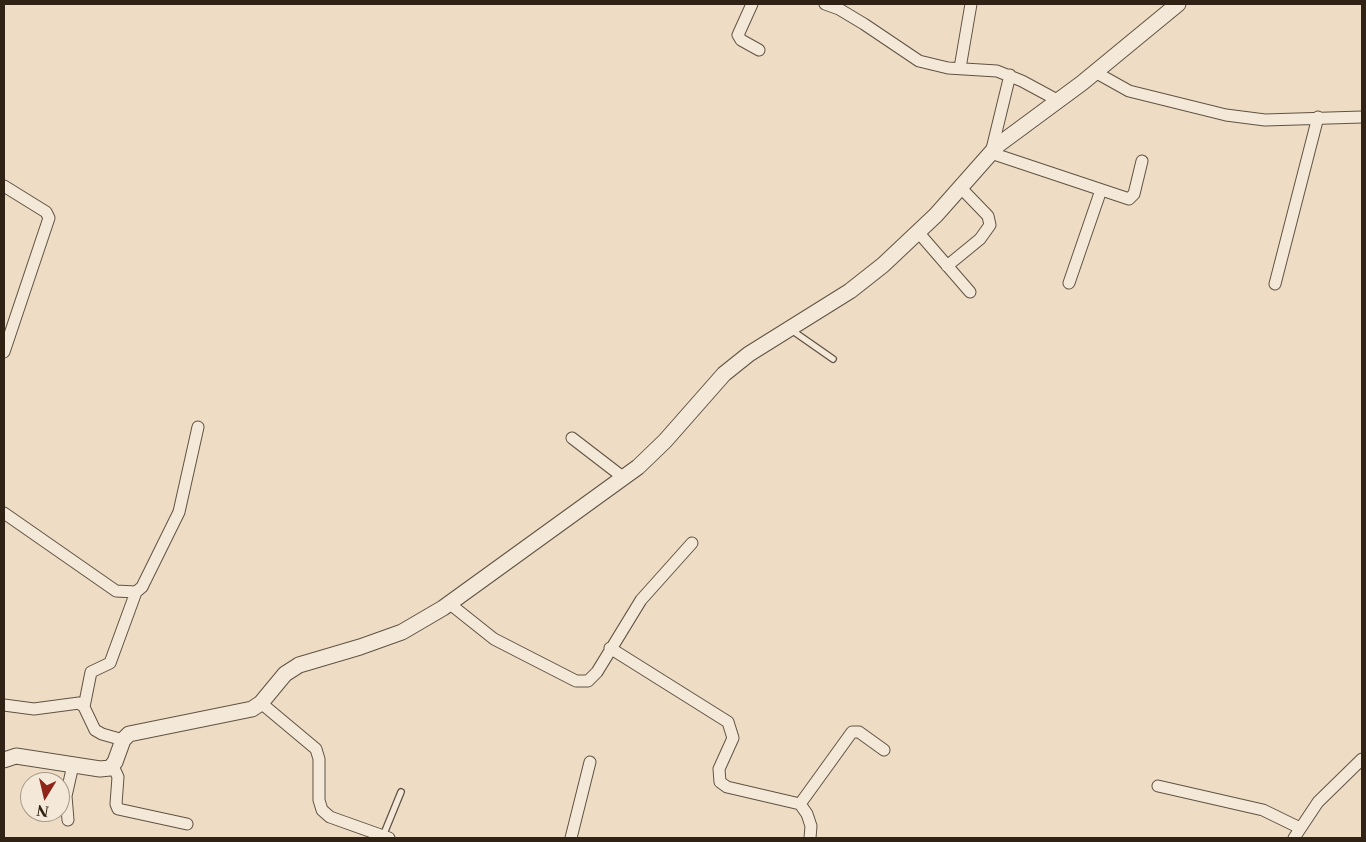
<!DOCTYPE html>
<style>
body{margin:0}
#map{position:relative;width:1366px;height:842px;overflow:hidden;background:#eeddc4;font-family:"Libre Caslon Text",serif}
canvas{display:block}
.frame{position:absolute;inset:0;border:5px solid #302316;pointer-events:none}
.north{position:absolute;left:20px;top:772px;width:50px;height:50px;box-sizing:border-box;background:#f4e9d9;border:1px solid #a69a8b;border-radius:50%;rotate:189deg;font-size:14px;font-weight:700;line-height:20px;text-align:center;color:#302316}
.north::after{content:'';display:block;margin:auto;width:18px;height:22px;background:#8f2418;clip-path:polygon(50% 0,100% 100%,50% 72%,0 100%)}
</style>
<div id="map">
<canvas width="1366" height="842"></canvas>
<div class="frame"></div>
<div class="north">N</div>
</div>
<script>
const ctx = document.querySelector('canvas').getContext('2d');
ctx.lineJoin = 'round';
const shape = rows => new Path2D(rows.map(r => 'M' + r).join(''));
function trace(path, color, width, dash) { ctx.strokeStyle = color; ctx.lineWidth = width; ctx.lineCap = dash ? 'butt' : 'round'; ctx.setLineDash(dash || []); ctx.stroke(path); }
const service = shape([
 [790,329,833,359],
 [383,836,401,792]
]);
const minor = shape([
 [752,4,738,35,741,40,759,50],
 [825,4,839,9,864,24,919,61,948,68,997,71,1022,81,1059,101],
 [960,68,971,4],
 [1095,72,1129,91,1226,115,1265,120,1362,117],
 [1010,75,991,153,1129,199,1134,194,1142,161],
 [4,186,46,212,49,218,4,352],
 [918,232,970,292],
 [947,266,980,239,990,225,988,216,960,187],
 [1069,283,1101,190],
 [1275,284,1318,117],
 [572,438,624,478],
 [4,513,116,591,136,592,142,587,179,512,198,427],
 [450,604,494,639,576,681,588,681,597,672,641,600,692,543],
 [610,648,728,722,733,738,719,769,720,782,727,787,800,804,807,814,811,826,810,838],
 [261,703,316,749,319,759,319,800,322,810,330,817,389,838],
 [4,705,34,709,79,703,84,707,95,730,102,734,123,740],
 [84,707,91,672,110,663,136,592],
 [113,766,118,777,116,804,118,809,187,824],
 [1158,786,1263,810,1300,828],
 [800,804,852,732,859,732,884,750],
 [68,820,66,796,73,765],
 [571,838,590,762],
 [1294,838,1318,802,1362,759]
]);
const tertiary = shape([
 [4,760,16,756,100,769,110,768,115,762,123,740,129,734,252,709,261,703,285,674,299,665,360,647,402,632,443,608,638,467,665,441,724,374,749,354,850,291,883,265,936,215,998,145,1082,83,1178,4]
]);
trace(service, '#605242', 8);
trace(minor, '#605242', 13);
trace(tertiary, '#605242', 17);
trace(service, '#f4e9d9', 5.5);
trace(minor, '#f4e9d9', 11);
trace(tertiary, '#f4e9d9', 15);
</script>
